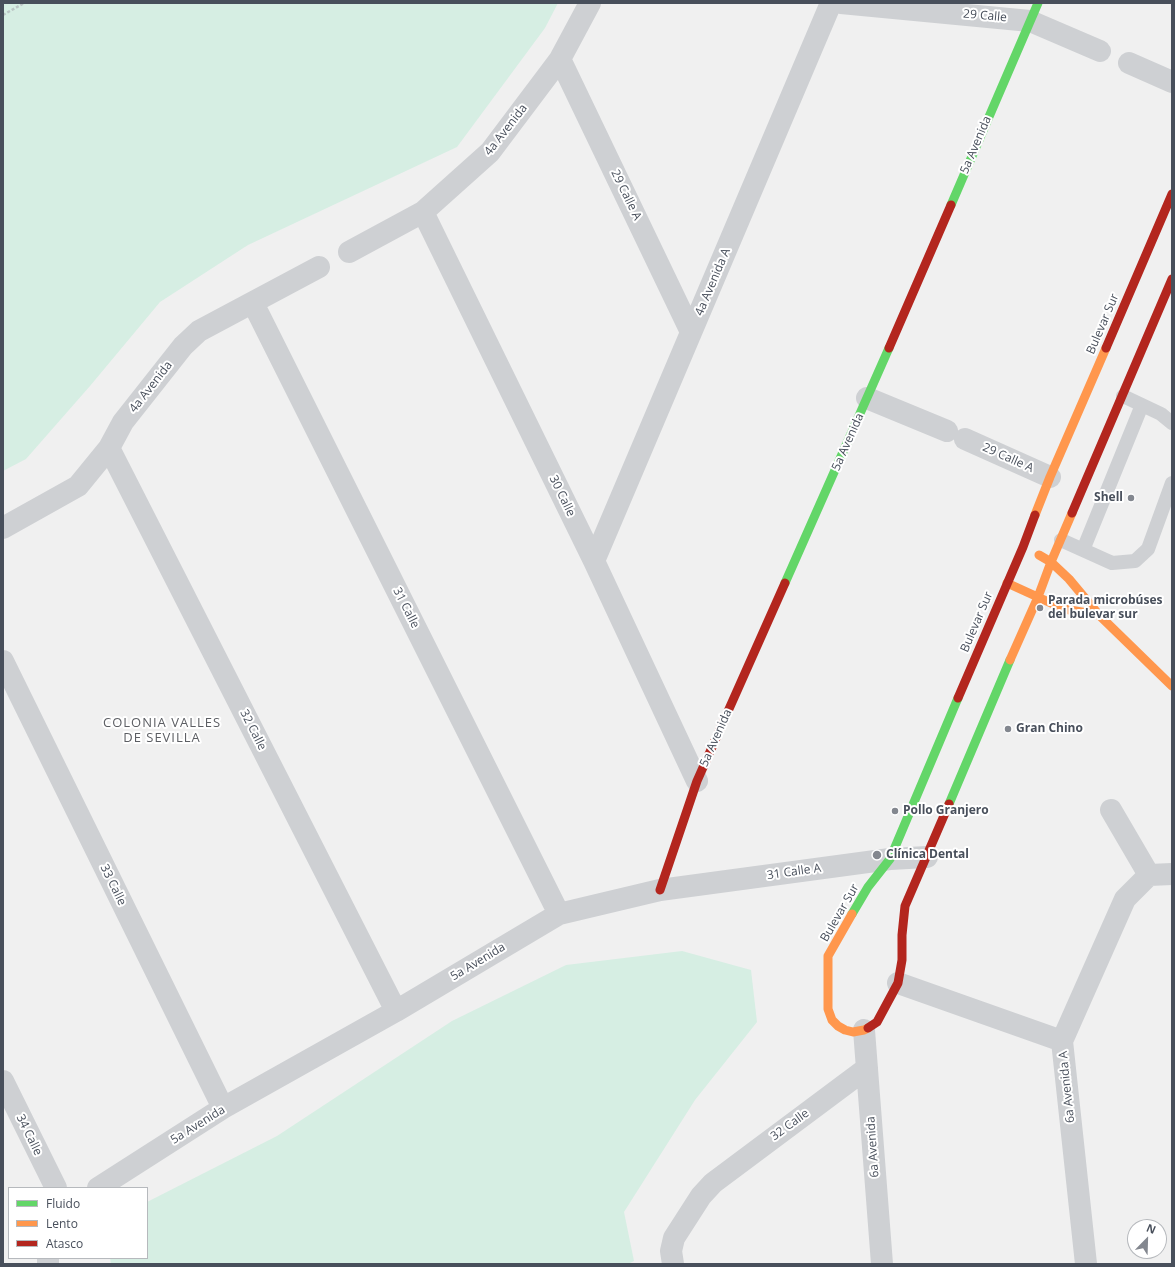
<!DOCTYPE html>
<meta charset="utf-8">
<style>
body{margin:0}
#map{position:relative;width:1175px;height:1267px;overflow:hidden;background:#f0f0f0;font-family:"Open Sans",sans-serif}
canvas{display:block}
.frame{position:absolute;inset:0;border:4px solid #484f5b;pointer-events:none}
.legend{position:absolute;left:8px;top:1187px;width:140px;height:72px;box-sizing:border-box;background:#fff;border:1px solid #b6b9bd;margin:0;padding:5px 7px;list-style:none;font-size:12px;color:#484f5b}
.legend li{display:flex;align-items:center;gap:8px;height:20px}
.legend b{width:20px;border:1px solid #b6b9bd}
.north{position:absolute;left:1127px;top:1219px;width:40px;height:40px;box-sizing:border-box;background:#fff;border:1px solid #b6b9bd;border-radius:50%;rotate:23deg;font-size:11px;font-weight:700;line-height:16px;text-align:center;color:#484f5b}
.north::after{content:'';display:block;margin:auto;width:14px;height:18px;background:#83878f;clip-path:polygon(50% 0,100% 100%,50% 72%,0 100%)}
</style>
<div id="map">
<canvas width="1175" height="1267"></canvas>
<div class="frame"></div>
<ul class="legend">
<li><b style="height:5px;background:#63d668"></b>Fluido</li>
<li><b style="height:5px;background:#ff974d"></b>Lento</li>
<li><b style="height:5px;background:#b3261e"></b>Atasco</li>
</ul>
<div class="north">N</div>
</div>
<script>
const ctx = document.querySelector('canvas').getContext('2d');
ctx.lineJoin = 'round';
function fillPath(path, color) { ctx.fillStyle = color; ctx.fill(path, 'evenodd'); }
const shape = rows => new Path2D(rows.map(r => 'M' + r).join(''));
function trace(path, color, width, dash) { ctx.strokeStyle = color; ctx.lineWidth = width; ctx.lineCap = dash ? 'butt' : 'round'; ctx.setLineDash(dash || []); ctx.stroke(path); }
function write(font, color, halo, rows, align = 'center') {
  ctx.font = font + ' "Open Sans",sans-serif'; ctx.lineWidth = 4; ctx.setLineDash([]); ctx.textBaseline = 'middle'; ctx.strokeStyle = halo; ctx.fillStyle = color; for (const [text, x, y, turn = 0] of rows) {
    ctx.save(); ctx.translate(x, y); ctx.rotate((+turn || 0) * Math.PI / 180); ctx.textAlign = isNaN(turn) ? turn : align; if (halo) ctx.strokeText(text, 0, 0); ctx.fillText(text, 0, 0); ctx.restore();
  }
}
const green = shape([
 [3,3,558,3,545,28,457,147,248,245,160,302,90,386,26,459,3,471],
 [682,951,751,970,757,1022,695,1100,624,1212,634,1261,628,1264,111,1264,110,1258,147,1258,147,1202,277,1136,452,1021,566,965]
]);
const path = shape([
 [3,15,24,3]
]);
const lane = shape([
 [1123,396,1161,414,1172,423],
 [1061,540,1112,563,1135,561,1148,549,1172,483],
 [1083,550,1142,405]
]);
const street = shape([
 [841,3,1030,21,1100,51],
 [560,59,691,332],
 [1129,63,1172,82],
 [423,212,594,561,697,781],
 [349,252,423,212,490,152,560,59,590,3],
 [253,303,559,914],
 [867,398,947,431],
 [965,439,1050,477],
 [109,448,396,1011],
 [3,528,78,486,109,448,123,422,183,346,199,331,319,267],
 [594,561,831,3],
 [3,661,223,1108],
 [1111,810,1149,875],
 [898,983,1062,1041],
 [864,1030,882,1264],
 [3,1081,56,1188],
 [98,1188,223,1108,396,1011,559,914,660,890,890,859,927,857],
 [48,1264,48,1258],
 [673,1264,671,1251,674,1238,701,1196,713,1183,867,1068],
 [1086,1264,1062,1041,1125,899,1149,875,1172,874]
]);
const fast = shape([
 [951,205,1038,3],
 [785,583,889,348],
 [949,804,1010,660],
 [852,914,868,887,890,859,958,698]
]);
const slow = shape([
 [1035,515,1050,477,1106,348],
 [1039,555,1051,562,1069,579,1099,615,1172,686],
 [1007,583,1064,609,1099,615],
 [1010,660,1038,597,1051,562,1072,513],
 [852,914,828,956,828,1009,832,1020,838,1026,845,1030,853,1032,864,1030,868,1028]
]);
const jam = shape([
 [889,348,951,205],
 [1106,348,1172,194],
 [1072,513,1172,279],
 [958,698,1023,547,1035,515],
 [660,890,697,781,785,583],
 [868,1028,877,1022,898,983,902,960,902,935,905,906,949,804]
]);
const markers = [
 [1131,498,4,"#83878f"],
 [1040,608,4,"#83878f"],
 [1008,729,4,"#83878f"],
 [895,811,4,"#83878f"],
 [877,855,5,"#83878f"]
];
const streetNames = [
 ["29 Calle",985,16,5],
 ["4a Avenida",506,130,-52],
 ["5a Avenida",976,145,-67],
 ["29 Calle A",626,195,64],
 ["4a Avenida A",713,282,-67],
 ["Bulevar Sur",1103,324,-67],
 ["4a Avenida",151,387,-52],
 ["5a Avenida",848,442,-66],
 ["29 Calle A",1008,458,24],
 ["30 Calle",562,496,64],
 ["31 Calle",406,608,63],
 ["Bulevar Sur",977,622,-67],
 ["32 Calle",253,730,63],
 ["5a Avenida",716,738,-66],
 ["31 Calle A",794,872,-8],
 ["33 Calle",113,885,64],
 ["Bulevar Sur",840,913,-60],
 ["5a Avenida",478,962,-31],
 ["6a Avenida A",1067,1087,-96],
 ["5a Avenida",198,1125,-32],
 ["32 Calle",790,1125,-36],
 ["34 Calle",29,1135,64],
 ["6a Avenida",873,1147,-94]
];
const poiNames = [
 ["Shell",1123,498,"right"],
 ["Parada microbúses",1048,601],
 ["del bulevar sur",1048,615],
 ["Gran Chino",1016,729],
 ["Pollo Granjero",903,811],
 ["Clínica Dental",886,855]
];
const neighbourhoodNames = [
 ["COLONIA VALLES",162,723],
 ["DE SEVILLA",162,738]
];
fillPath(green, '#d6eee3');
trace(path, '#bac5c4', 2.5, [3, 2]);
trace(lane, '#ced0d3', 14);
trace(street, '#ced0d3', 22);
trace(fast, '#63d668', 9);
trace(slow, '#ff974d', 9);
trace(jam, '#b3261e', 9);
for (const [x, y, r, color] of markers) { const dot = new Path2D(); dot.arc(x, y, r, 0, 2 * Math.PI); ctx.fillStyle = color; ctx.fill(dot); trace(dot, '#fff', 1.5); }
write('12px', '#484f5b', '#fff', streetNames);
write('bold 12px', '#484f5b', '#fff', poiNames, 'left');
ctx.letterSpacing = '1px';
write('13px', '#5c5e63', '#fff', neighbourhoodNames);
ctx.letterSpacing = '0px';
</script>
